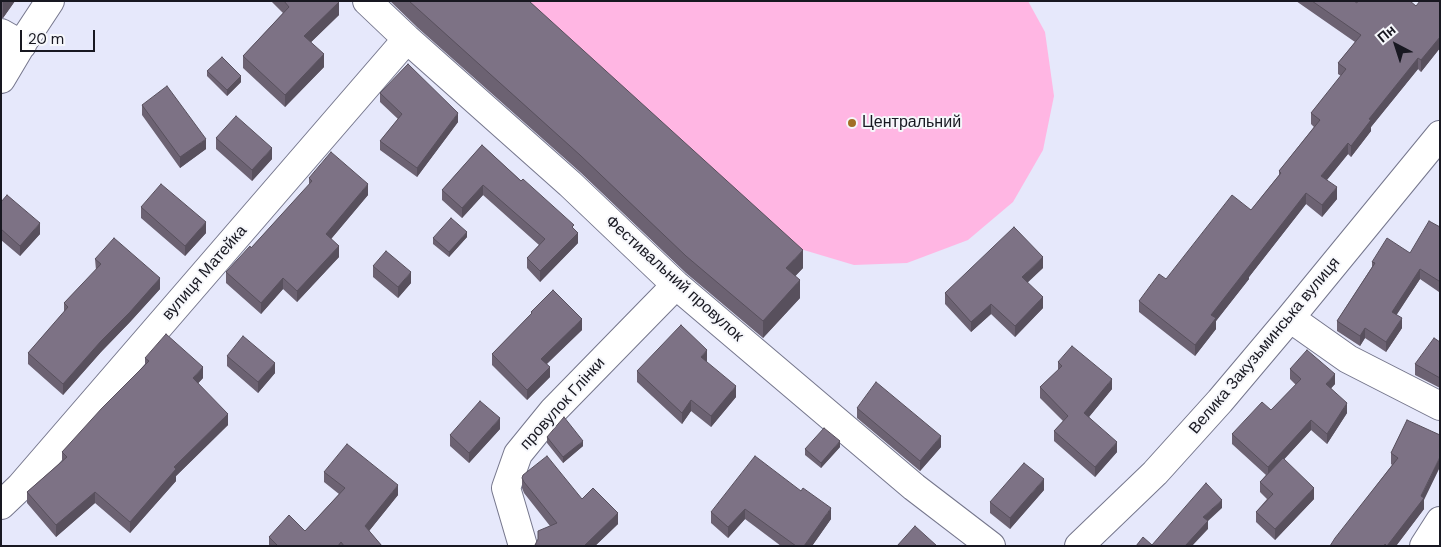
<!DOCTYPE html>
<meta charset="utf-8">
<style>
body{margin:0}
#map{position:relative;width:1441px;height:547px;overflow:hidden;background:#e6e8fb;font-family:"DM Sans",sans-serif}
canvas{display:block}
.frame{position:absolute;inset:0;border:2px solid #181821;pointer-events:none}
.north{position:absolute;left:1371px;top:20px;width:50px;height:50px;-webkit-text-stroke:4px #f6f7fb;paint-order:stroke;rotate:320deg;font-size:14px;font-weight:700;line-height:20px;text-align:center;color:#181821}
.north::after{content:'';display:block;margin:auto;width:18px;height:22px;background:#181821;clip-path:polygon(50% 0,100% 100%,50% 72%,0 100%)}
.scale{position:absolute;left:20px;top:30px;width:75px;height:22px;box-sizing:border-box;border:2px solid #181821;border-top:0;padding-left:6px;font-size:15px;line-height:18px;white-space:nowrap;color:#181821;-webkit-text-stroke:4px #f6f7fb;paint-order:stroke}
</style>
<div id="map">
<canvas width="1441" height="547"></canvas>
<div class="frame"></div>
<div class="north">Пн</div>
<div class="scale">20 m</div>
</div>
<script>
const ctx = document.querySelector('canvas').getContext('2d');
ctx.lineJoin = 'round';
function fillPath(path, color) { ctx.fillStyle = color; ctx.fill(path, 'evenodd'); }
const shape = rows => new Path2D(rows.map(r => 'M' + r).join(''));
function trace(path, color, width, dash) { ctx.strokeStyle = color; ctx.lineWidth = width; ctx.lineCap = dash ? 'butt' : 'round'; ctx.setLineDash(dash || []); ctx.stroke(path); }
function write(font, color, halo, rows, align = 'center') {
  ctx.font = font + ' "DM Sans",sans-serif'; ctx.lineWidth = 4; ctx.setLineDash([]); ctx.textBaseline = 'middle'; ctx.strokeStyle = halo; ctx.fillStyle = color; for (const [text, x, y, turn = 0] of rows) {
    ctx.save(); ctx.translate(x, y); ctx.rotate((+turn || 0) * Math.PI / 180); ctx.textAlign = isNaN(turn) ? turn : align; if (halo) ctx.strokeText(text, 0, 0); ctx.fillText(text, 0, 0); ctx.restore();
  }
}
const green = shape([
 [516,1,1028,1,1045,32,1054,96,1043,150,1013,202,968,240,907,263,854,265,797,248]
]);
const minor = shape([
 [367,1,407,39,570,184,676,285,914,487,991,546],
 [1,33,22,45],
 [1,79,23,42,50,1],
 [1290,318,1348,359,1440,406],
 [1,505,20,487,407,39],
 [523,546,506,488,518,454,553,411,676,285],
 [1079,546,1155,473,1220,401,1290,318,1440,135],
 [1424,546,1440,521]
]);
const wall = shape([
 [1,1,15,1,3,18,1,18],
 [271,1,338,1,339,15,311,42,324,67,285,107,243,68,243,56,283,13],
 [390,1,529,1,803,268,795,276,800,298,763,338,686,273,580,172,418,28],
 [1296,1,1354,1,1357,3,1416,6,1440,1,1440,48,1421,72,1418,69,1371,127,1371,131,1351,157,1348,154,1327,180,1337,199,1322,217,1306,204,1249,277,1249,279,1216,321,1216,329,1195,356,1139,312,1139,301,1251,210,1279,175,1279,171,1314,127,1311,124,1311,113,1341,76,1338,74,1338,63,1355,42],
 [207,71,241,82,227,96,207,76],
 [380,93,458,122,417,177,380,150,380,141,398,119,380,102],
 [142,105,206,149,180,168,142,115],
 [216,138,272,159,252,181,216,149],
 [482,145,574,229,578,243,540,282,527,268,527,258,539,245,483,195,462,218,442,200,442,190],
 [309,178,368,195,331,239,339,257,297,302,283,289,261,314,226,283,226,272,251,248,309,185],
 [1,202,40,234,20,256,1,240],
 [141,207,206,233,185,256,141,218],
 [1440,227,1440,290,1439,292,1420,279,1396,315,1402,328,1386,352,1365,338,1360,346,1337,331,1337,321,1372,267,1372,262,1410,253],
 [467,237,449,257,433,244,433,238],
 [95,259,160,289,130,322,101,352,63,395,28,364,28,353,64,312,64,303,96,270],
 [373,266,411,283,398,298,373,277],
 [1043,268,1027,282,1043,308,1015,337,991,314,971,332,945,304,945,293],
 [531,312,582,330,547,364,550,377,527,400,492,365,492,354,531,314],
 [1440,342,1440,388,1415,375,1415,364],
 [227,356,275,373,258,393,227,366],
 [145,358,203,378,198,383,228,425,176,476,176,481,130,533,95,503,56,537,27,503,27,492,62,461,62,452,145,365],
 [707,361,706,362,736,397,711,427,691,411,682,424,637,382,637,371],
 [1058,362,1112,389,1089,417,1117,452,1095,477,1054,441,1054,431,1063,421,1040,398,1040,387,1058,370],
 [1290,369,1335,384,1331,388,1347,413,1327,444,1311,430,1284,459,1314,499,1275,540,1256,522,1256,512,1267,499,1260,492,1260,482,1266,475,1232,444,1232,434,1271,410,1296,385,1290,379],
 [857,408,941,447,920,471,857,418],
 [1407,420,1424,500,1424,509,1396,546,1330,546,1392,465,1391,464,1391,453],
 [500,429,469,463,450,446,450,435],
 [547,437,583,446,563,463,547,443],
 [840,447,821,468,805,455,805,449],
 [324,472,398,495,369,531,382,546,269,546,269,537,305,531,339,494,324,482],
 [522,478,582,499,618,524,595,546,535,546,535,545,550,526,524,493,522,488],
 [1044,490,1010,529,990,513,990,502],
 [801,491,831,519,812,546,781,546,745,519,728,538,711,523,711,512]
]);
const shadedWall = shape([
 [3,1,15,1,3,18],
 [339,2,339,15,304,49,304,36],
 [1440,37,1440,48,1421,72,1421,60],
 [324,54,324,67,285,107,285,95],
 [1418,58,1418,69,1371,127,1371,131,1351,157,1351,146,1369,119],
 [241,76,241,82,227,96,227,90],
 [458,113,458,122,417,177,417,168],
 [206,139,206,149,180,168,180,157],
 [1348,143,1348,154,1321,187,1321,176],
 [272,148,272,159,252,181,252,170],
 [368,184,368,195,326,245,326,234],
 [483,185,483,195,462,218,462,208],
 [1337,187,1337,199,1322,217,1322,205],
 [1306,193,1306,204,1249,277,1249,279,1216,321,1216,329,1195,356,1195,345,1211,315],
 [206,222,206,233,185,256,185,246],
 [40,223,40,234,20,256,20,246],
 [467,232,467,237,449,257,449,252],
 [578,233,578,243,540,282,540,271],
 [339,246,339,257,297,302,297,291],
 [803,250,803,268,786,286,786,268],
 [1043,257,1043,268,1022,288,1022,277],
 [1420,269,1420,279,1392,322,1392,312],
 [411,272,411,283,398,298,398,287],
 [160,278,160,289,130,322,101,352,63,395,63,384,101,341],
 [283,278,283,289,261,314,261,303],
 [800,280,800,298,763,338,763,321],
 [1043,297,1043,308,1015,337,1015,326],
 [991,304,991,314,971,332,971,322],
 [1402,318,1402,328,1386,352,1386,342],
 [582,319,582,330,541,369,541,359],
 [1365,328,1365,338,1360,346,1360,336],
 [707,350,707,361,701,368,701,357],
 [275,363,275,373,258,393,258,382],
 [203,367,203,378,193,389,193,378],
 [550,367,550,377,527,400,527,390],
 [1335,374,1335,384,1326,394,1326,384],
 [1112,379,1112,389,1084,423,1084,413],
 [736,386,736,397,711,427,711,416],
 [691,400,691,411,682,424,682,413],
 [1347,403,1347,413,1327,444,1327,434],
 [228,414,228,425,176,476,176,481,130,533,130,522,174,467],
 [500,418,500,429,469,463,469,453],
 [1311,420,1311,430,1268,477,1268,467],
 [941,436,941,447,920,471,920,461],
 [583,441,583,446,563,463,563,457],
 [840,441,840,447,821,468,821,463],
 [1117,442,1117,452,1095,477,1095,467],
 [1440,457,1440,467,1424,500,1424,509,1396,546,1387,546,1421,496],
 [1044,479,1044,490,1010,529,1010,518],
 [398,485,398,495,365,536,365,526],
 [1314,488,1314,499,1275,540,1275,529],
 [95,492,95,503,56,537,56,525],
 [1222,500,1222,508,1208,521,1208,529,1192,546,1185,546,1203,517],
 [831,508,831,519,812,546,804,546],
 [745,509,745,519,728,538,728,527],
 [618,513,618,524,595,546,584,546]
]);
const building = shape([
 [284,1,338,1,339,2,304,36,324,54,285,95,243,56,289,7,284,1],
 [409,1,529,1,803,250,786,268,800,280,763,321,686,256,580,155,409,1],
 [1312,1,1354,1,1357,3,1358,1,1410,1,1416,6,1420,1,1440,1,1440,37,1421,60,1418,58,1369,119,1371,120,1351,146,1348,143,1321,176,1337,187,1322,205,1306,193,1211,315,1216,318,1195,345,1139,301,1159,274,1166,279,1232,195,1251,210,1281,173,1279,171,1320,120,1311,113,1346,69,1338,63,1361,35,1312,1],
 [222,57,241,76,227,90,207,71,222,57],
 [408,64,458,113,417,168,380,141,402,114,380,93,408,64],
 [167,86,206,139,180,157,142,105,167,86],
 [236,116,272,148,252,170,216,138,236,116],
 [482,145,521,181,523,179,574,225,572,227,578,233,540,271,527,258,545,239,483,185,462,208,442,190,482,145],
 [331,152,368,184,326,234,339,246,297,291,283,278,261,303,226,272,250,246,251,248,312,181,309,178,331,152],
 [161,184,206,222,185,246,141,207,161,184],
 [7,195,40,223,20,246,1,229,1,202,7,195],
 [451,218,467,232,449,252,433,238,451,218],
 [1429,221,1440,227,1440,280,1439,281,1420,269,1392,312,1402,318,1386,342,1365,328,1360,336,1337,321,1375,263,1372,262,1387,238,1410,253,1429,221],
 [1014,227,1043,257,1022,277,1043,297,1015,326,991,304,971,322,945,293,1014,227],
 [114,238,160,278,130,312,101,341,63,384,28,353,68,307,64,303,101,264,95,259,114,238],
 [386,251,411,272,398,287,373,266,386,251],
 [553,290,582,319,541,359,550,367,527,390,492,354,532,313,531,312,553,290],
 [681,325,707,350,701,357,736,386,711,416,691,400,682,413,637,371,681,325],
 [166,334,203,367,193,378,228,414,174,467,176,469,130,522,95,492,56,525,27,492,67,457,62,452,102,408,149,361,145,358,166,334],
 [243,336,275,363,258,382,227,356,243,336],
 [1434,338,1440,342,1440,378,1415,364,1434,338],
 [1072,346,1112,379,1084,413,1117,442,1095,467,1054,431,1068,416,1040,387,1062,366,1058,362,1072,346],
 [1307,350,1335,374,1326,384,1347,403,1327,434,1311,420,1268,467,1232,434,1262,402,1271,410,1301,379,1290,369,1307,350],
 [876,382,941,436,920,461,857,408,876,382],
 [480,401,500,418,469,453,450,435,480,401],
 [564,417,583,441,563,457,547,437,564,417],
 [1407,420,1440,435,1440,457,1421,496,1424,498,1387,546,1385,544,1384,546,1330,546,1335,538,1398,458,1391,453,1407,420],
 [824,428,840,441,821,463,805,449,824,428],
 [347,444,398,485,365,526,382,546,344,546,341,542,338,546,278,546,269,537,289,515,305,531,345,488,324,472,347,444],
 [547,456,582,499,593,488,618,513,584,546,536,546,535,545,538,539,538,531,557,523,524,482,522,478,523,475,547,456],
 [755,456,801,491,803,488,831,508,804,546,796,546,745,509,728,527,711,512,755,456],
 [1283,458,1314,488,1275,529,1256,512,1273,494,1260,482,1283,458],
 [1024,463,1044,479,1010,518,990,502,1024,463],
 [1206,483,1222,500,1203,517,1208,521,1185,546,1136,546,1143,537,1152,545,1206,483],
 [915,526,937,546,897,546,915,526]
]);
const markers = [
 [852,123,5,"#a26f26"]
];
const poiNames = [
 ["Центральний",862,123]
];
const streetNames = [
 ["вулиця Матейка",205,273,-49],
 ["Фестивальний провулок",674,279,42],
 ["Велика Закузьминська вулиця",1265,346,-50],
 ["провулок Глінки",563,404,-48]
];
fillPath(green, '#ffb6e3');
trace(minor, '#75768c', 30);
trace(minor, '#fff', 28);
fillPath(wall, '#6c6272');
fillPath(shadedWall, '#58505d');
fillPath(building, '#7d7285');
trace(building, '#58505d', 1);
for (const [x, y, r, color] of markers) { const dot = new Path2D(); dot.arc(x, y, r, 0, 2 * Math.PI); ctx.fillStyle = color; ctx.fill(dot); trace(dot, '#f6f7fb', 2); }
write('16px', '#181821', '#f6f7fb', poiNames, 'left');
write('16px', '#181821', '#f6f7fb', streetNames);
</script>
